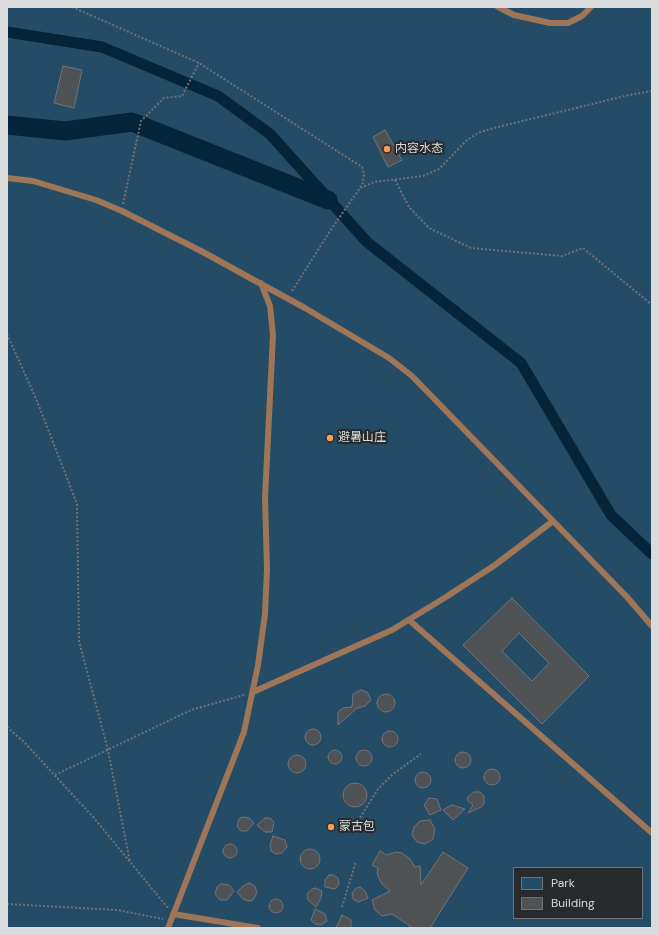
<!DOCTYPE html>
<meta charset="utf-8">
<style>
body{margin:0}
#map{position:relative;width:659px;height:935px;overflow:hidden;background:#313538;font-family:"DM Sans",sans-serif}
canvas{display:block}
.frame{position:absolute;inset:0;border:8px solid #d8dadc;pointer-events:none}
.legend{position:absolute;left:513px;top:867px;width:130px;height:52px;box-sizing:border-box;background:#282b2d;border:1px solid #6e7173;margin:0;padding:5px 7px;list-style:none;font-size:12px;color:#d8dadc}
.legend li{display:flex;align-items:center;gap:8px;height:20px}
.legend b{width:20px;border:1px solid #6e7173}
</style>
<div id="map">
<canvas width="659" height="935"></canvas>
<div class="frame"></div>
<ul class="legend">
<li><b style="height:11px;background:#244c66"></b>Park</li>
<li><b style="height:11px;background:#4e5255"></b>Building</li>
</ul>
</div>
<script>
const ctx = document.querySelector('canvas').getContext('2d');
ctx.lineJoin = 'round';
function fillPath(path, color) { ctx.fillStyle = color; ctx.fill(path, 'evenodd'); }
const shape = rows => new Path2D(rows.map(r => 'M' + r).join(''));
function trace(path, color, width, dash) { ctx.strokeStyle = color; ctx.lineWidth = width; ctx.lineCap = dash ? 'butt' : 'round'; ctx.setLineDash(dash || []); ctx.stroke(path); }
function write(font, color, halo, rows, align = 'center') {
  ctx.font = font + ' "DM Sans","Noto Sans SC",sans-serif'; ctx.lineWidth = 4; ctx.setLineDash([]); ctx.textBaseline = 'middle'; ctx.strokeStyle = halo; ctx.fillStyle = color; for (const [text, x, y, turn = 0] of rows) {
    ctx.save(); ctx.translate(x, y); ctx.rotate((+turn || 0) * Math.PI / 180); ctx.textAlign = isNaN(turn) ? turn : align; if (halo) ctx.strokeText(text, 0, 0); ctx.fillText(text, 0, 0); ctx.restore();
  }
}
const green = shape([
 [7,7,652,7,652,928,7,928],
 [514,868,642,868,642,918,514,918]
]);
const canal = shape([
 [7,32,102,47,218,96,270,134,367,242,521,363,611,515,652,554]
]);
const river = shape([
 [7,125,65,131,132,122,328,200]
]);
const building = shape([
 [63,66,82,70,74,108,54,103,63,66],
 [385,130,402,160,388,167,373,137,385,130],
 [512,598,589,676,542,724,463,645,512,598],
 [519,633,549,663,532,681,502,651,519,633],
 [361,690,367,692,371,700,365,706,357,708,338,725,338,712,343,708,352,707,353,694,361,690],
 '377 703a9 9 0 1 1 18 0a9 9 0 1 1-18 0Z',
 '305 737a8 8 0 1 1 16 0a8 8 0 1 1-16 0Z',
 '382 739a8 8 0 1 1 16 0a8 8 0 1 1-16 0Z',
 '356 758a8 8 0 1 1 16 0a8 8 0 1 1-16 0Z',
 '328 757a7 7 0 1 1 14 0a7 7 0 1 1-14 0Z',
 '455 760a8 8 0 1 1 16 0a8 8 0 1 1-16 0Z',
 '288 764a9 9 0 1 1 18 0a9 9 0 1 1-18 0Z',
 '484 777a8 8 0 1 1 16 0a8 8 0 1 1-16 0Z',
 '415 780a8 8 0 1 1 16 0a8 8 0 1 1-16 0Z',
 '343 795a12 12 0 1 1 24 0a12 12 0 1 1-24 0Z',
 [474,792,480,792,484,796,484,804,481,807,468,813,473,805,467,800,468,797,474,792],
 [429,798,437,799,441,810,430,815,424,805,429,798],
 [452,805,465,809,453,820,443,810,452,805],
 [242,817,249,818,254,823,247,831,241,831,237,826,239,819,242,817],
 [265,818,270,818,274,822,272,832,265,832,257,825,265,818],
 [430,820,435,829,433,839,425,844,417,842,412,835,414,827,420,821,430,820],
 [273,836,285,840,287,847,282,853,276,854,271,851,270,845,273,836],
 '223 851a7 7 0 1 1 14 0a7 7 0 1 1-14 0Z',
 '300 859a10 10 0 1 1 20 0a10 10 0 1 1-20 0Z',
 [380,851,386,855,396,852,402,853,410,859,415,867,420,866,421,885,443,852,468,868,430,928,413,928,392,914,382,916,375,910,372,900,390,891,382,884,377,874,378,868,372,865,380,851],
 [329,875,333,875,338,878,339,884,335,889,325,887,325,880,329,875],
 [249,883,255,886,257,893,253,900,249,901,243,899,237,892,243,886,249,883],
 [221,884,229,885,234,891,227,900,220,900,215,894,217,887,221,884],
 [360,887,365,891,368,898,358,902,353,899,352,893,356,888,360,887],
 [315,888,322,891,321,898,316,907,308,900,307,894,312,889,315,888],
 '269 906a7 7 0 1 1 14 0a7 7 0 1 1-14 0Z',
 [315,909,325,914,327,921,321,925,315,924,311,920,315,909],
 [342,915,351,920,351,928,336,928,342,915]
]);
const path = shape([
 [72,7,199,63,362,167,364,174,363,183,360,187],
 [395,180,409,207,429,228,471,248,562,256,583,248,652,305],
 [123,204,141,121,164,98,182,96,199,63],
 [292,291,330,231,360,188,374,182,423,176,439,169,467,140,480,132,494,128,629,95,652,91],
 [7,334,37,401,77,504,79,641,108,750,130,862],
 [7,727,25,743,94,818,168,908],
 [55,775,191,710,244,695],
 [358,821,378,789,393,774,421,754],
 [7,904,117,910,163,919],
 [342,907,356,861]
]);
const service = shape([
 [498,7,514,15,550,23,568,23,582,16,591,7],
 [7,178,33,181,96,200,122,211,201,251,305,308,389,358,412,376,627,597,652,626],
 [409,620,652,833],
 [253,692,392,630,446,597,495,565,553,521],
 [173,914,258,928],
 [168,928,244,732,258,665,265,614,267,569,265,498,273,335,270,306,261,283]
]);
const markers = [
 [387,149,4,"#fb9e52"],
 [330,438,4,"#fb9e52"],
 [331,827,4,"#fb9e52"]
];
const poiNames = [
 ["内容水态",395,149],
 ["避暑山庄",338,438],
 ["蒙古包",339,827]
];
fillPath(green, '#244c66');
trace(canal, '#032439', 11);
trace(river, '#032439', 19);
fillPath(building, '#4e5255');
trace(building, '#717478', 1);
trace(path, '#707376', 2, [2, 2]);
trace(service, '#9e7557', 6);
for (const [x, y, r, color] of markers) { const dot = new Path2D(); dot.arc(x, y, r, 0, 2 * Math.PI); ctx.fillStyle = color; ctx.fill(dot); trace(dot, '#282b2d', 1.5); }
write('12px', '#d8dadc', '#282b2d', poiNames, 'left');
</script>
